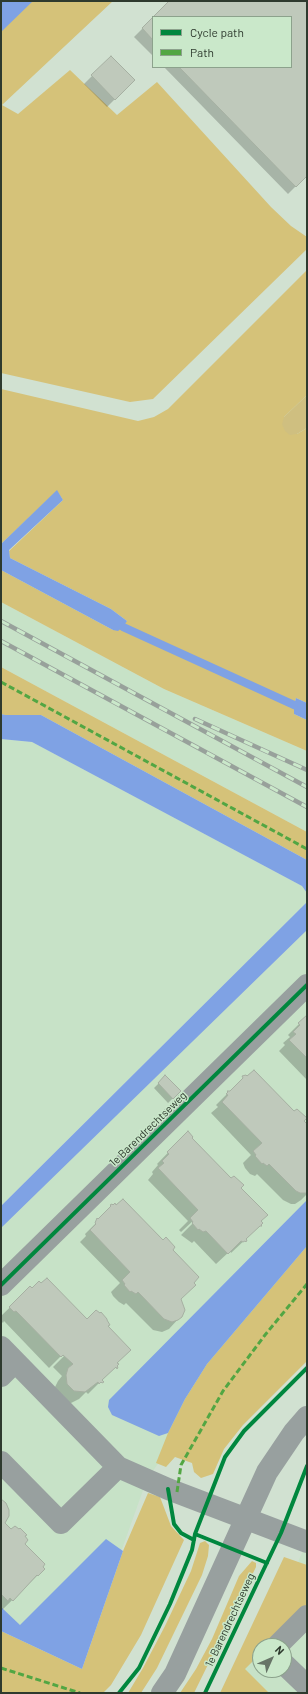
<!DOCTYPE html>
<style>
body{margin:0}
#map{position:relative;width:308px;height:1694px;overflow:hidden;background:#d1e1d1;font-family:Barlow,sans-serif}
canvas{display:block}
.frame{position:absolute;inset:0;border:2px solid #2e3a2e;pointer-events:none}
.legend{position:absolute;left:152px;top:16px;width:140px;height:52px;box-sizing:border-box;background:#cae8ca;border:1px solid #8ca28c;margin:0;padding:5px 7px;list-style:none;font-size:12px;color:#2e3a2e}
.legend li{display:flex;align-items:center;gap:8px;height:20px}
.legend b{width:20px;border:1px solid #8ca28c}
.north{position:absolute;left:252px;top:1638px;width:40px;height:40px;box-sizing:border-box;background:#cae8ca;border:1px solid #8ca28c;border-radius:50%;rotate:45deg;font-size:11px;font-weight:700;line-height:16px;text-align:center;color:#2e3a2e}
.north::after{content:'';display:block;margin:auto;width:14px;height:18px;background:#677467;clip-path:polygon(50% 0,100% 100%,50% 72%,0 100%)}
</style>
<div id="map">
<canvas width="308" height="1694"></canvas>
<div class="frame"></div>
<ul class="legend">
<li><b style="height:5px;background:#00873e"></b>Cycle path</li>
<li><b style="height:5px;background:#52a643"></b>Path</li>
</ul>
<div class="north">N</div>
</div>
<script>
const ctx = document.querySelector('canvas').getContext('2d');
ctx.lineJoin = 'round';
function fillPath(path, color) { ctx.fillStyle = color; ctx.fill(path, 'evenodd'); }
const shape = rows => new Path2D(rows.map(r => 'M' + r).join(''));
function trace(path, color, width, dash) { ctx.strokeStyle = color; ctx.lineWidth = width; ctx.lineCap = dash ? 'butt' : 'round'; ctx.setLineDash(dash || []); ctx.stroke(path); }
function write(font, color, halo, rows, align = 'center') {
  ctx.font = font + ' Barlow,sans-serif'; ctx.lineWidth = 3; ctx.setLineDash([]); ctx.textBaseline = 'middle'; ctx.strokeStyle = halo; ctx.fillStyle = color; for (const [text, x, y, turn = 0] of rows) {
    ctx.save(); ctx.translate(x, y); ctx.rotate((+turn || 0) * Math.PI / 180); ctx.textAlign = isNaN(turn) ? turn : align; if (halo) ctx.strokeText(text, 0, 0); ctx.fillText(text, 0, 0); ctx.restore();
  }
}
const built = shape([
 [1,602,164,689,307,751,307,832,1,667],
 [1,739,32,742,302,886,307,893,306,903,1,1206],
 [307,915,307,1258,147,1479,116,1566,25,1636,1,1624,1,1221],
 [307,1541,307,1693,230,1693,279,1607],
 [260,1646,284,1646,284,1670,260,1670]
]);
const green = shape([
 [1,1,113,1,2,105,18,114,70,70,117,115,157,82,271,207,291,226,307,237,307,249,153,399,130,402,1,373],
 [307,270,307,395,284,417,297,434,307,428,307,703,296,698,294,705,294,714,307,720,307,751,164,689,1,602,1,570,113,630,127,621,111,609,10,558,9,551,63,500,57,491,1,544,1,389,138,421,154,417,168,409],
 [1,667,307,832,307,860,41,715,5,715,1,714],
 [307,1246,307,1361,243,1425,224,1449,213,1474,201,1478,194,1472,192,1463,175,1457,166,1467,156,1463,168,1433,185,1399,207,1364],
 [148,1493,160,1497,171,1526,184,1540,141,1635,111,1685,103,1693,1,1693,1,1631,82,1669,123,1551],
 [205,1541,209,1545,208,1556,202,1575,157,1668,141,1693,128,1693,143,1668,165,1626,191,1571,200,1543],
 [284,1557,307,1565,307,1606,268,1646,260,1646,260,1654,245,1669,269,1693,220,1693],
 [252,1561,256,1563,256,1567,194,1693,180,1693,196,1669,212,1639,239,1576]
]);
const forest = shape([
 [307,395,307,428,297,434,290,435,285,431,282,424,284,417]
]);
const water = shape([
 [1,1,33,1,1,32],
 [57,490,63,500,9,550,10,558,111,609,127,621,123,627,118,631,113,630,1,570,1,544],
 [296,698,307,703,307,720,294,714,294,705],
 [1,714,5,715,41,715,307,860,307,893,302,886,32,742,1,739],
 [307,895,307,930,1,1228,1,1206,306,903],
 [307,1200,307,1246,207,1364,185,1399,168,1433,159,1436,112,1415,108,1407,109,1400],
 [106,1539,123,1551,82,1669,1,1631,1,1607,20,1625]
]);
const shadow = shape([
 [171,1,307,1,307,175,288,194,164,67,291,67,291,17,154,17],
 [153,18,153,56,134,37],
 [111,57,134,80,107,107,84,84],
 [307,1016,307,1080,279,1051,285,1045,283,1043,290,1037,288,1035],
 [165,1077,180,1091,168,1103,154,1088],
 [227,1094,303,1121,307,1125,307,1194,301,1200,295,1204,291,1204,283,1200,257,1174,255,1176,250,1174,245,1168,243,1163,251,1155,211,1113,218,1107,216,1105],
 [188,1132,191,1138,239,1188,260,1222,248,1237,231,1253,230,1251,216,1264,194,1241,192,1243,181,1235,196,1220,195,1219,181,1232,179,1230,188,1221,148,1180,153,1174,152,1172,158,1165,157,1164],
 [97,1222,171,1250,180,1299,180,1317,169,1329,162,1332,153,1330,126,1303,124,1305,119,1302,113,1296,111,1292,120,1283,80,1242,86,1236,85,1234],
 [30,1288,87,1320,107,1326,118,1364,88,1394,86,1392,79,1399,71,1403,63,1402,56,1395,55,1387,58,1381,62,1376,53,1367,68,1352,66,1351,49,1368,4,1321,3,1323,1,1321,1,1316],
 [1,1501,3,1523,11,1531,24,1536,24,1544,44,1569,1,1611]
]);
const stream = shape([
 [123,627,294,705]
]);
const building = shape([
 [169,1,307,1,307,176,296,187,179,67,291,67,291,17,153,17,169,1],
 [153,17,153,40,142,28,153,17],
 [111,56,135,80,115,100,91,75,111,56],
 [307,1015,307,1058,289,1040,296,1034,293,1032,300,1025,298,1023,307,1015],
 [254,1070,294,1111,297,1109,307,1118,304,1121,307,1124,307,1193,300,1193,296,1191,269,1164,267,1166,263,1163,262,1164,255,1156,256,1155,253,1151,262,1143,222,1102,228,1095,226,1094,228,1092,227,1091,230,1091,243,1078,242,1076,246,1075,247,1076,254,1070],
 [165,1075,181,1091,173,1099,158,1083,165,1075],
 [188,1131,193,1137,192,1138,231,1178,234,1176,244,1185,241,1188,268,1215,261,1221,263,1223,261,1225,262,1226,260,1226,246,1239,247,1240,246,1242,245,1241,243,1242,241,1241,228,1254,206,1231,203,1232,199,1229,198,1230,192,1223,193,1222,190,1218,198,1210,158,1168,164,1163,162,1161,169,1154,167,1152,188,1131],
 [123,1199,163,1240,166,1237,175,1247,173,1250,199,1277,194,1283,196,1285,181,1299,185,1310,182,1317,178,1320,172,1322,164,1319,138,1292,136,1294,131,1291,130,1292,124,1285,125,1284,122,1280,130,1272,90,1230,96,1224,95,1223,97,1218,98,1219,111,1206,110,1205,112,1204,113,1205,115,1203,116,1205,123,1199],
 [47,1278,87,1319,96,1310,100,1313,101,1312,107,1319,107,1320,110,1325,108,1326,131,1350,117,1363,119,1364,117,1366,118,1367,117,1369,116,1367,102,1380,104,1382,102,1383,101,1382,99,1384,98,1382,85,1392,74,1391,67,1384,66,1375,68,1368,73,1364,63,1355,61,1357,16,1311,14,1312,9,1307,30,1286,32,1288,39,1281,41,1283,47,1278],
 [1,1499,6,1503,9,1510,9,1516,5,1523,11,1529,15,1526,19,1529,20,1528,27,1535,25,1536,28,1540,25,1544,45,1564,43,1567,45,1569,38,1576,37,1575,13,1601,10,1598,8,1601,1,1594,1,1499]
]);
const minor = shape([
 [1,1285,307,985],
 [1,1347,118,1467,168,1489,307,1542],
 [1,1376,15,1362],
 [1,1462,61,1523,118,1467],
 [277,1646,307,1616],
 [284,1664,307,1686],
 [162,1693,175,1674,267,1472,294,1432,307,1417]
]);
const rail = shape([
 [1,621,307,787],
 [1,641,307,807],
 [195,719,307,770]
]);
const quiet = shape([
 [1,682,307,849],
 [177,1492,181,1465,223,1391,265,1335,307,1284],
 [1,1668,80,1693]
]);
const cycleway = shape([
 [1,1285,307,985],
 [168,1489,174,1524,181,1533,194,1540],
 [195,1534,267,1563],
 [119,1693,139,1668,170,1604,192,1550,195,1534,225,1457,244,1431,307,1368],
 [205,1693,281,1533,307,1466]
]);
const streetNames = [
 ["1e Barendrechtseweg",148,1129,-44],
 ["1e Barendrechtseweg",230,1620,-65]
];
fillPath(built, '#c7e2c7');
fillPath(green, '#d5c279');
fillPath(forest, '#cfbf80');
fillPath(water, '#7fa2e4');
fillPath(shadow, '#0003');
trace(stream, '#7fa2e4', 8);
fillPath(building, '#bfc9bb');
trace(building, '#a6b0a2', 1);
trace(minor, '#98a09f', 22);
trace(rail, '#98a19b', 4.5);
trace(rail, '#cae8ca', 3, [9]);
trace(quiet, '#52a643', 3, [6, 3]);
trace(cycleway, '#00873e', 4);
write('11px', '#2e3a2e', '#cae8ca', streetNames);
</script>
